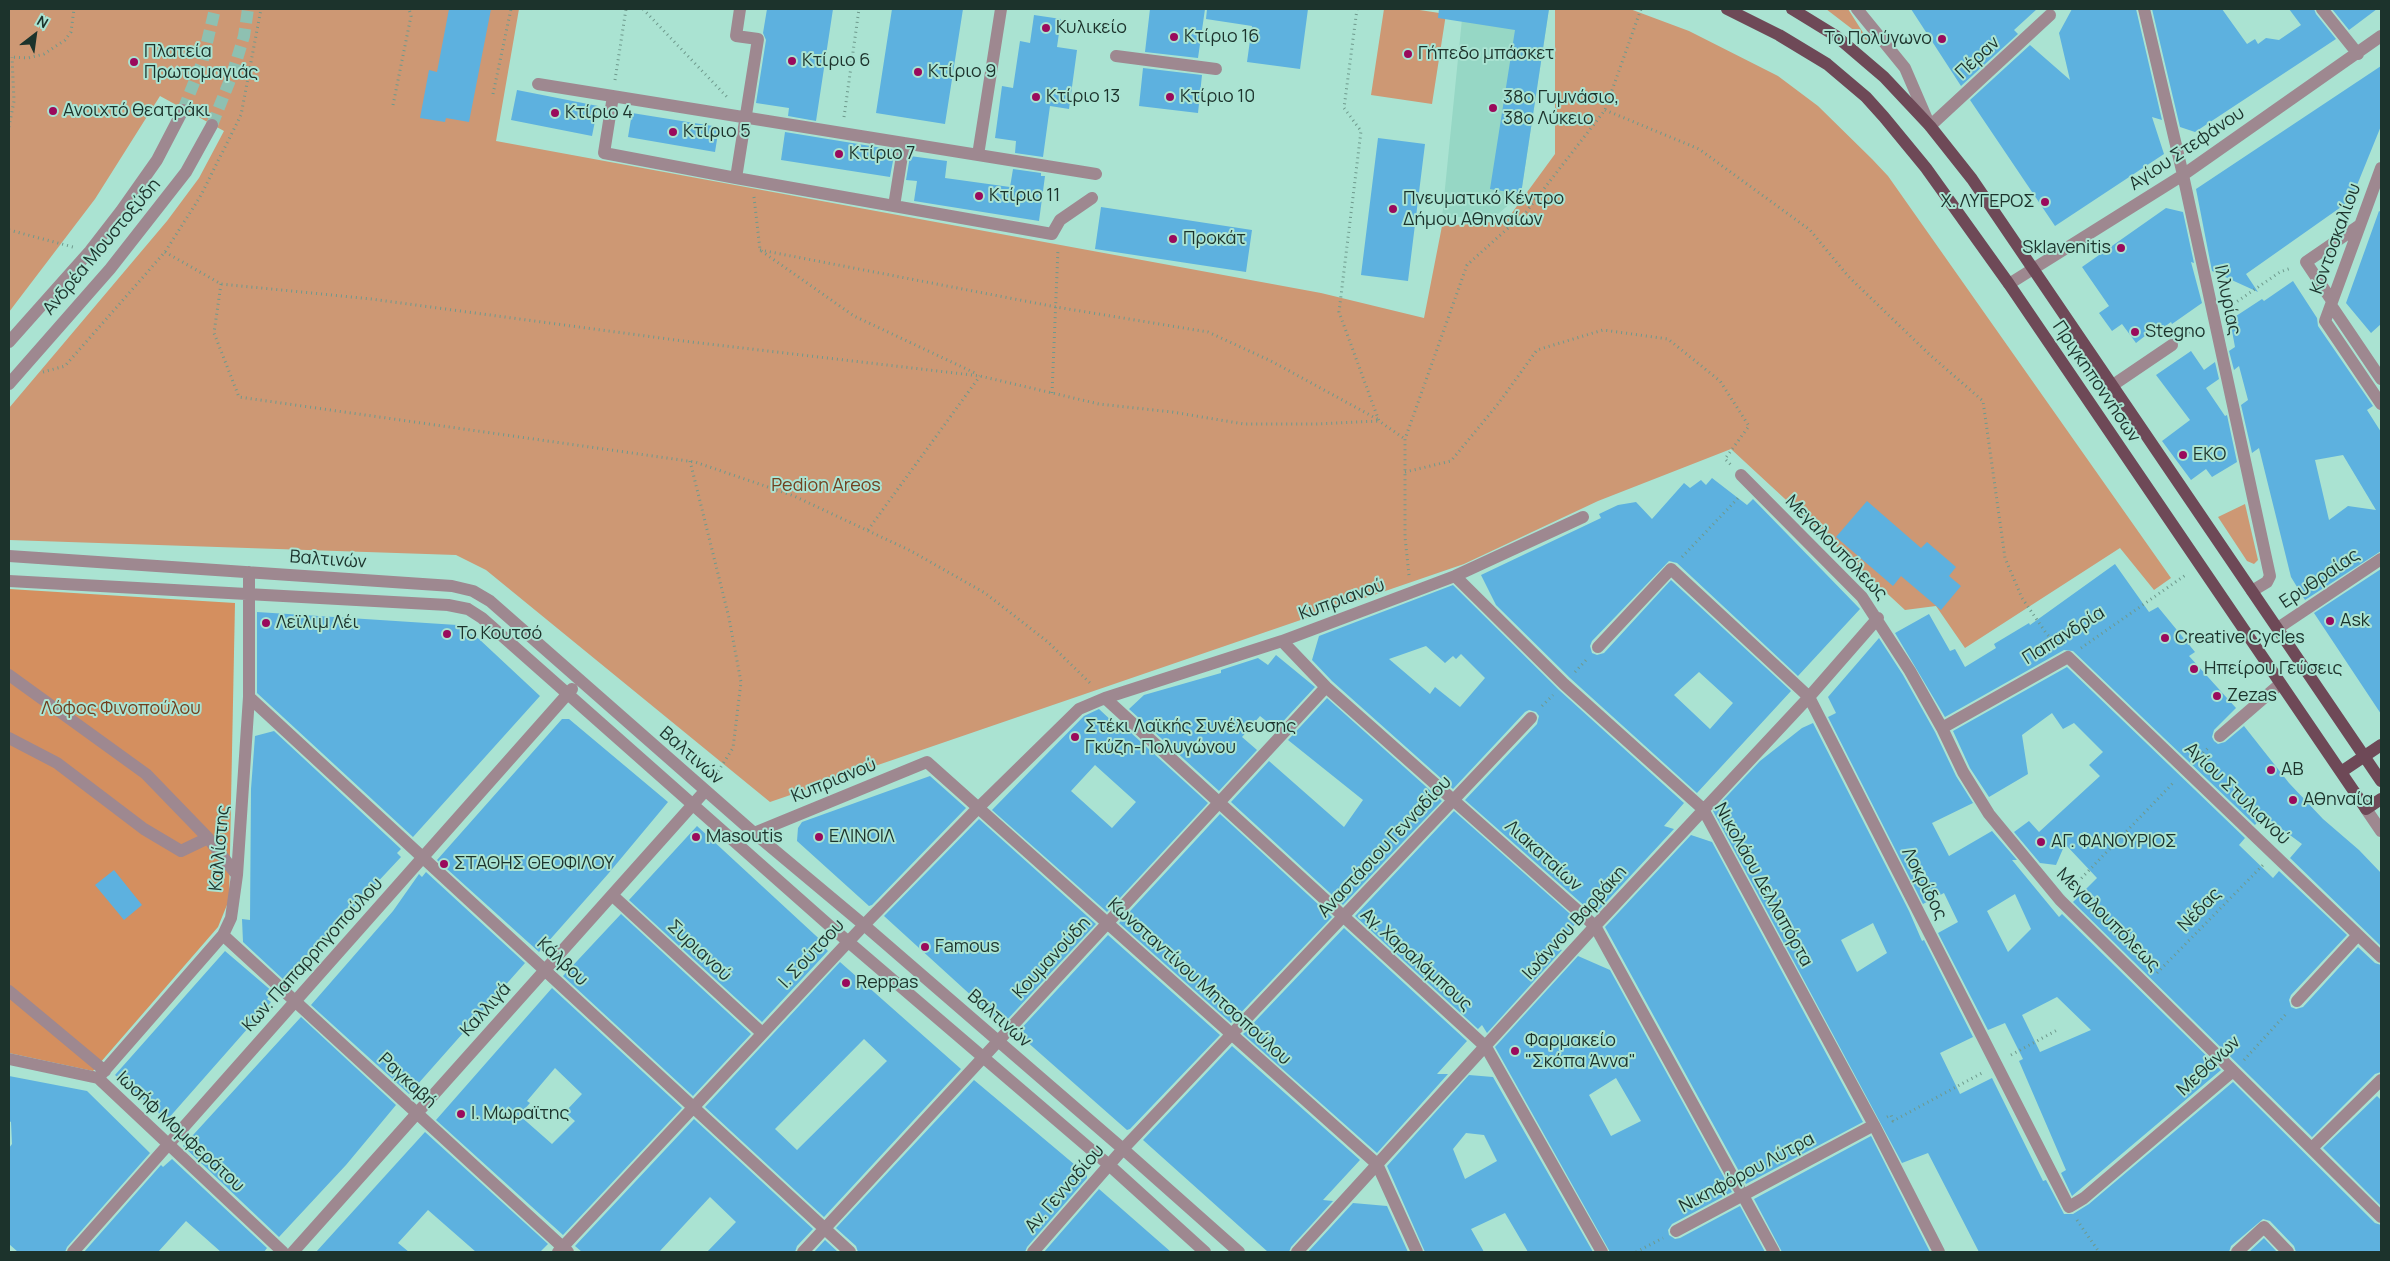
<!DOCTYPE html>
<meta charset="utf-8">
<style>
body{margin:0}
#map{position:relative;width:2390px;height:1261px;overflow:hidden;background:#aae3d2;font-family:Manrope,sans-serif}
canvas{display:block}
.frame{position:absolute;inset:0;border:10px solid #1c332c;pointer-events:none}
.north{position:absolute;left:10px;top:10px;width:50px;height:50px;-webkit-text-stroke:4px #aae3d2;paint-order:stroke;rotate:30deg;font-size:14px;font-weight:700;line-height:20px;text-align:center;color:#1c332c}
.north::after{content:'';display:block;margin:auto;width:18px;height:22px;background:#1c332c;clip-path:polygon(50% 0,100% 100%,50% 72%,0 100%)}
</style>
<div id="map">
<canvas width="2390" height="1261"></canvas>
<div class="frame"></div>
<div class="north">N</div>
</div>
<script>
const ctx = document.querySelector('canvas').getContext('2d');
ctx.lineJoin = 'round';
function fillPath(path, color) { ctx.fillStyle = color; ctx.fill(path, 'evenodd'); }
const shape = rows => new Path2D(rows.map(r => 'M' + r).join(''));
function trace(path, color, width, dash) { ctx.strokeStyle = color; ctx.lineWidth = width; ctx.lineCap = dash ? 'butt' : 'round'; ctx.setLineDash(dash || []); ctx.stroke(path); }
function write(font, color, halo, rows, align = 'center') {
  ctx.font = font + ' Manrope,sans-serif'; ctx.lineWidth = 4; ctx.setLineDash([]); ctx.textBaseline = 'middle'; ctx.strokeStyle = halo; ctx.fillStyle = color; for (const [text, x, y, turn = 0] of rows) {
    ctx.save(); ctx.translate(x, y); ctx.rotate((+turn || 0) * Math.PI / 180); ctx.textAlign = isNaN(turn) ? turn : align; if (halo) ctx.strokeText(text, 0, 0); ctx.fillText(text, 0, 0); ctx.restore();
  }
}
const built = shape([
 [1463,9,1549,9,1521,194,1497,215,1442,218]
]);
const green = shape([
 [9,9,519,9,496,141,1321,293,1424,318,1442,226,1506,221,1555,154,1555,9,1630,9,1689,31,1778,76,1818,106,1872,159,1888,176,2171,578,2154,590,2120,548,1965,648,1936,606,1905,610,1731,449,1598,501,1464,564,770,802,486,570,456,555,9,540,9,408,167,221,199,178,224,131,160,96,95,199,9,312],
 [1384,9,1413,9,1446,14,1432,104,1371,95],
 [1826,9,1848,9,1869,42],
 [2245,504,2258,560,2254,564,2247,561,2218,517]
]);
const forest = shape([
 [9,589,235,603,229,900,218,927,93,1071,9,1053]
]);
const building = shape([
 [449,9,491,9,469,122,446,118,445,122,420,118,429,70,437,72],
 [767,9,833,9,816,121,788,116,789,108,756,103,766,40,763,33],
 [892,9,963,9,945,124,876,113],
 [1150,9,1205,9,1198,58,1145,52],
 [1207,9,1308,9,1300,69,1247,62,1252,26,1206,19],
 [1439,9,1549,9,1521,194,1490,189,1515,30,1438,18],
 [1911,9,2037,9,2014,30,2018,34,1961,86],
 [2072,9,2136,9,2162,120,2152,117,2164,154,2055,226,1970,100,2030,45,2070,80,2059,33],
 [2152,9,2222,9,2247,44,2255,39,2258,44,2266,38,2279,40,2301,25,2289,9,2314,9,2316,14,2336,39,2195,132,2180,127],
 [2332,9,2377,9,2349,30],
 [1034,15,1061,19,1057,47,1077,50,1069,109,1050,106,1043,157,1015,153,1016,141,995,138,1002,86,1013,88,1020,41,1030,43],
 [2381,66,2381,126,2351,200,2246,274,2258,292,2212,271,2196,189],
 [1143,68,1202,75,1198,113,1139,106],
 [517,90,598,106,592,136,511,120],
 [632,113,719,127,715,152,628,137],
 [785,132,895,150,890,177,781,160],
 [1378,138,1425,144,1408,281,1361,275],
 [910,156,947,161,945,178,1010,187,1013,169,1041,173,1041,176,1045,176,1039,221,914,201,917,181,906,180],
 [1101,207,1252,230,1246,272,1095,249],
 [2166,208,2183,212,2194,263,2191,262,2202,303,2172,324,2171,322,2152,336,2150,332,2136,343,2122,324,2112,331,2099,313,2109,306,2082,267],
 [2379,211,2381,212,2381,324,2371,333,2346,303],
 [2293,281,2317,318,2318,326,2373,406,2367,410,2381,432,2381,551,2305,600,2291,577,2259,448,2252,453,2241,405,2248,400,2239,366,2234,370,2229,351,2235,347,2230,320,2262,299,2264,301],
 [2343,455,2376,510,2348,506,2329,520,2315,460],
 [2191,351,2204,370,2215,362,2219,379,2206,388,2225,416,2227,415,2237,462,2212,477,2206,469,2191,480,2162,441,2190,420,2156,375],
 [1712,478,1747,505,1753,499,1860,609,1798,676,1677,563,1669,561,1592,641,1590,646,1592,653,1597,655,1604,653,1671,580,1791,691,1697,793,1570,678,1496,605,1481,575,1601,518,1599,514,1618,505,1636,502,1652,519,1684,483,1690,488,1701,480,1706,485],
 [1699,672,1733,703,1710,729,1674,695],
 [1867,501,1921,548,1927,542,1956,567,1949,576,1961,586,1941,610,1901,576,1893,586,1836,537],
 [2115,564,2149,612,2158,607,2195,652,2189,656,2236,708,2214,730,2212,737,2214,741,2218,744,2225,742,2244,726,2289,783,2323,819,2359,850,2381,873,2381,946,2290,858,2302,844,2263,815,2255,825,2073,651,2064,650,1945,717,1895,633,1929,614,1950,651,1955,649,1965,667,1996,648,1994,644,2029,623,2030,625],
 [2381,569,2381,714,2314,613],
 [1453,585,1559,690,1684,803,1664,826,1674,829,1596,913,1592,905,1588,909,1465,800,1537,724,1539,716,1536,712,1529,710,1525,712,1453,789,1332,681,1312,660,1319,636],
 [1426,646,1445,663,1453,656,1456,659,1461,654,1485,678,1460,707,1435,687,1430,694,1389,659],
 [257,612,457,625,479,639,540,696,413,837,257,693],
 [1879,638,1903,675,1935,732,1956,776,1973,803,1932,823,1949,856,1992,831,2017,860,2012,860,2059,917,2062,914,2221,1070,2072,1196,2061,1173,2066,1170,2019,1061,2023,1059,2005,1023,1988,1030,1938,933,1958,922,1944,893,1923,904,1828,717,1836,713,1828,697],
 [2015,894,2031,929,2008,952,1987,911],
 [2057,997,2091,1030,2040,1052,2022,1015],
 [1276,655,1315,687,1276,729,1260,716,1242,737,1257,750,1219,791,1129,709,1144,695,1221,673,1221,670,1258,658,1268,665],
 [2067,667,2245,838,2239,845,2273,878,2279,871,2347,935,2291,995,2289,1000,2291,1007,2296,1009,2303,1007,2358,947,2375,963,2381,965,2381,1072,2375,1074,2312,1137,2073,902,2097,878,2065,844,2056,865,2040,863,2014,832,2029,821,2039,832,2100,776,2089,765,2103,752,2074,723,2063,729,2052,713,2022,735,2028,774,1989,797,1970,768,1953,731],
 [1327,698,1442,801,1343,905,1231,802,1269,761,1344,827,1363,800,1288,740],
 [1099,709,1115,724,1118,721,1208,803,1107,912,992,810,1084,716],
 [1095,765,1136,802,1112,828,1071,791],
 [562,719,569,719,668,802,608,874,539,952,437,860],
 [1813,723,1909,911,1922,941,1924,940,1973,1037,1940,1053,1960,1094,1992,1078,2043,1181,2046,1180,2064,1214,2073,1214,2089,1204,2233,1082,2375,1223,2381,1225,2381,1252,2296,1252,2294,1246,2270,1221,2263,1219,2231,1246,2229,1252,1979,1252,1928,1153,1902,1163,1713,811,1760,761,1802,728],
 [1873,923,1887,953,1857,972,1841,940],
 [274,731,401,849,397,853,401,857,285,981,243,942,242,919,250,920,251,789,255,736],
 [930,776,966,808,872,905,869,906,797,841,798,828,802,822],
 [1454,811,1578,921,1555,947,1562,950,1487,1033,1482,1025,1478,1029,1355,916],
 [1220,814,1332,917,1231,1023,1119,923],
 [979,819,1096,924,1005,1022,999,1017,997,1019,884,916],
 [697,826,827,946,825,948,828,951,762,1022,629,900],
 [1691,835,1712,842,1863,1122,1746,1184,1605,927],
 [114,870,142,905,124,920,95,885],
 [426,872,525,963,409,1094,311,1005,393,911,419,874,422,877],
 [621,914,751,1034,693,1096,563,976],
 [1344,928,1467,1041,1437,1074,1448,1074,1377,1153,1243,1034],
 [1108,935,1220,1035,1130,1129,1127,1130,1017,1033],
 [225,951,273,992,267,999,271,1002,167,1120,115,1075],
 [1578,956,1610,970,1732,1192,1672,1224,1668,1230,1669,1235,1675,1239,1680,1238,1740,1206,1765,1252,1610,1252,1495,1047],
 [1616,1078,1641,1121,1611,1136,1589,1095],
 [840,962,961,1069,824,1217,705,1107],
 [864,1039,887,1061,797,1150,775,1129],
 [552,988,682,1108,563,1235,436,1120],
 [555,1068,582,1094,565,1112,575,1121,552,1144,519,1115,530,1103,527,1101],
 [301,1017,396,1105,346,1165,279,1237,183,1146],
 [1232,1046,1360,1160,1323,1200,1333,1201,1291,1247,1289,1252,1268,1252,1143,1140],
 [1469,1075,1493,1077,1593,1252,1528,1252,1505,1213,1471,1229,1484,1252,1425,1252,1387,1166],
 [1466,1133,1484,1135,1497,1161,1465,1179,1453,1149],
 [9,1076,87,1091,150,1153,67,1247,65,1252,18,1252,9,1244,9,1148,12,1144,11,1122,9,1121],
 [974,1080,1087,1175,1087,1178,1027,1247,1025,1252,858,1252,856,1246,836,1228],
 [2377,1096,2381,1100,2381,1206,2323,1148],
 [694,1119,813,1229,797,1246,795,1252,707,1252,736,1222,710,1197,659,1252,582,1252,575,1246],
 [425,1132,548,1244,540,1252,476,1252,428,1210,398,1243,409,1252,316,1252],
 [1871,1136,1930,1252,1782,1252,1754,1199],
 [172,1159,267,1248,264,1252,221,1252,186,1221,158,1252,84,1252,161,1165,163,1167],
 [1099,1189,1171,1252,1044,1252],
 [1353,1203,1387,1206,1408,1252,1308,1252],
 [2264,1238,2277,1252,2249,1252],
 [825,1240,838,1252,814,1252]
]);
const minorTunnel = shape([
 [183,110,202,63,215,9],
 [212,125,232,75,244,36,248,9]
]);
const path = shape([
 [643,9,727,97],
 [1357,9,1344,108,1361,131,1339,312,1379,421,1405,439],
 [9,57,28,58,44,54,65,40,71,32,74,9],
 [615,80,626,9],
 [493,94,511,9],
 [393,105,411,16,409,9],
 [1605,110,1699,149,1810,230,1848,276,1930,355,1983,401,2005,558,2022,598,2046,633,2057,645],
 [844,117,859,9],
 [9,127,14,101,12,57],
 [754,197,760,250,854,316,977,374],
 [9,230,73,247],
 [760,250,1056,307,1208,332,1271,361,1379,420],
 [165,252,221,284,371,299,683,341,980,376,1099,404,1172,412,1244,424,1317,424,1379,421],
 [221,284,214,333,239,397,695,462,794,496,911,551,985,593,1048,642,1092,685],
 [2229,307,2280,272,2291,268],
 [2185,336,2199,327],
 [43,372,65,366,165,252,200,197,241,115,261,9],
 [1052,393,1058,249],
 [690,461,729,618,741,682,733,748,715,776],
 [1405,472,1451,461,1498,404,1537,350,1603,330,1668,339,1720,381,1749,426,1725,459,1731,465],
 [868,530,980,376],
 [1682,557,1740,496],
 [1409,575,1405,537,1405,439,1467,265,1526,212,1605,110,1641,9],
 [2081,648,2187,574],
 [1575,672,1588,658],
 [1542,706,1553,695],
 [2196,760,2209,747],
 [2071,889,2174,782],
 [2157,973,2263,865],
 [2011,1055,2059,1029],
 [2244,1060,2287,1013],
 [1887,1117,1891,1115,1893,1121,1982,1073],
 [2077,1220,2099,1252],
 [1636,1252,1663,1238]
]);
const minor = shape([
 [740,9,736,36,758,39,736,178,1052,234,1060,220,1092,198],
 [1857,9,1905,68,1930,126,2050,15],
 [2144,9,2183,175,2270,576,2267,582,2252,591],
 [2322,9,2358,54],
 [1116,56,1216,69],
 [538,84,1096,174],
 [613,96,604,153,736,178],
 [978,155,1001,9],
 [2381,168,2325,321,2381,404],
 [894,206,904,143],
 [2009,284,2183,175,2381,36],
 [2332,301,2306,262,2360,225],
 [2331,305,2381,379],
 [9,342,90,251,121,211,157,160,183,110],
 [9,384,110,269,186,172,212,125],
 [2113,385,2172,345],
 [1741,475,1862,597,1910,671,1942,728,1963,772,1989,814,2060,900,2381,1217],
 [9,556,452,586,473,591,490,601,754,833,864,925,1123,1149,1239,1252],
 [1455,576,1564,684,1703,809,1874,1125,1939,1252],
 [9,581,448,605,468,609,482,618,831,927,1109,1165,1205,1252],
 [2278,628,2381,559],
 [1282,641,1326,687,1595,926,1774,1252],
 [1598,647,1671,569,1809,697,2069,1207,2084,1198,2233,1071],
 [9,675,146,774,208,838,237,875],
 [249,697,850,1252],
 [1105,698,1486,1047,1602,1252],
 [1942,728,2068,657,2381,957],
 [2220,736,2280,684],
 [9,738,57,763,144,829,181,851,208,838],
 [2366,809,2381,831],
 [754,833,927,762,1377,1164,1417,1252],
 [612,895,762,1033],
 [223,935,568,1252],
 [9,991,105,1071],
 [2297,1001,2358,935],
 [9,1059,98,1078,283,1252],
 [98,1078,223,935,231,918,237,875,249,697,249,572],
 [2312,1148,2381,1080],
 [1676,1231,1874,1125],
 [73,1252,572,689],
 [293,1252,705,791],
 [558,1252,864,925,978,808,1079,709,1105,698,1282,641,1410,593,1455,576,1583,517],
 [803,1252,1326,687],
 [1033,1252,1123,1149,1531,718],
 [1297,1252,1595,926,1809,697,1878,618],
 [2237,1252,2264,1227,2288,1252]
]);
const major = shape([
 [1727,9,1779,35,1827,64,1866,97,1884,117,1926,168,2009,284,2366,809,2381,799],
 [1792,9,1836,36,1884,77,1930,126,1972,179,2381,781],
 [2341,772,2381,745]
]);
const markers = [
 [1046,28,5,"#9a0a5c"],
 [1174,37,5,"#9a0a5c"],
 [1942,39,5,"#9a0a5c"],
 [1408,54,5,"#9a0a5c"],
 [792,61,5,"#9a0a5c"],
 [134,62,5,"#9a0a5c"],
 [918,72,5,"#9a0a5c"],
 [1036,97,5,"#9a0a5c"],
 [1170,97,5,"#9a0a5c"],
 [1493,108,5,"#9a0a5c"],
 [53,111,5,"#9a0a5c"],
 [555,113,5,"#9a0a5c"],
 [673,132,5,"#9a0a5c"],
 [839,154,5,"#9a0a5c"],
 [979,196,5,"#9a0a5c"],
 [2045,202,5,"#9a0a5c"],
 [1393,209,5,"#9a0a5c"],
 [1173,239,5,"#9a0a5c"],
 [2121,248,5,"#9a0a5c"],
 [2135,332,5,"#9a0a5c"],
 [2183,455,5,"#9a0a5c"],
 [2330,621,5,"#9a0a5c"],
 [266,623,5,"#9a0a5c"],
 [447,634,5,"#9a0a5c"],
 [2165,638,5,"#9a0a5c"],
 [2194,669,5,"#9a0a5c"],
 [2217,696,5,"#9a0a5c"],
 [1075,737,5,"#9a0a5c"],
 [2271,770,5,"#9a0a5c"],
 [2293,800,5,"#9a0a5c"],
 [696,837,5,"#9a0a5c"],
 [819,837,5,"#9a0a5c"],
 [2041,842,5,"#9a0a5c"],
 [444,864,5,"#9a0a5c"],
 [925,947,5,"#9a0a5c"],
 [846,983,5,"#9a0a5c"],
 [1515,1051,5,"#9a0a5c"],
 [461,1114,5,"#9a0a5c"]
];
const poiNames = [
 ["Κυλικείο",1056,28],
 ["Κτίριο 16",1184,37],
 ["Το Πολύγωνο",1932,39,"right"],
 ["Πλατεία",144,52],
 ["Πρωτομαγιάς",144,73],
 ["Γήπεδο μπάσκετ",1418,54],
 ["Κτίριο 6",802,61],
 ["Κτίριο 9",928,72],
 ["Κτίριο 13",1046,97],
 ["Κτίριο 10",1180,97],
 ["38ο Γυμνάσιο,",1503,98],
 ["38ο Λύκειο",1503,119],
 ["Ανοιχτό θεατράκι",63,111],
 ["Κτίριο 4",565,113],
 ["Κτίριο 5",683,132],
 ["Κτίριο 7",849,154],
 ["Κτίριο 11",989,196],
 ["Πνευματικό Κέντρο",1403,199],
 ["Δήμου Αθηναίων",1403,220],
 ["Χ. ΛΥΓΕΡΟΣ",2035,202,"right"],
 ["Προκάτ",1183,239],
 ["Sklavenitis",2111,248,"right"],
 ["Stegno",2145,332],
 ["EKO",2193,455],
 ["Ask",2340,621],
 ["Λεϊλιμ Λέι",276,623],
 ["Το Κουτσό",457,634],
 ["Creative Cycles",2175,638],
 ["Ηπείρου Γεύσεις",2204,669],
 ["Zezas",2227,696],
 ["Στέκι Λαϊκής Συνέλευσης",1085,727],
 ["Γκύζη-Πολυγώνου",1085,748],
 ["ΑΒ",2281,770],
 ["Αθηναία",2303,800],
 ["Masoutis",706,837],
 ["ΕΛΙΝΟΙΛ",829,837],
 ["ΑΓ. ΦΑΝΟΥΡΙΟΣ",2051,842],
 ["ΣΤΑΘΗΣ ΘΕΟΦΙΛΟΥ",454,864],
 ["Famous",935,947],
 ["Reppas",856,983],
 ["Φαρμακείο",1525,1041],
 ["\"Σκόπα Άννα\"",1525,1062],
 ["Ι. Μωραϊτης",471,1114]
];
const streetNames = [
 ["Πέραν",1978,58,-43],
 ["Αγίου Στεφάνου",2187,149,-34],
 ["Κοντοσκαλίου",2336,239,-70],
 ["Ανδρέα Μουστοξύδη",102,247,-50],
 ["Ιλλυρίας",2227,300,78],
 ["Πριγκηποννήσων",2096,382,56],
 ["Μεγαλουπόλεως",1836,548,46],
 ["Βαλτινών",328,560,4],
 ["Ερυθραίας",2320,579,-34],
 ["Κυπριανού",1342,600,-20],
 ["Παπανδρία",2064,636,-32],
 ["Βαλτινών",691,756,41],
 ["Κυπριανού",834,781,-22],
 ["Αγίου Στυλιανού",2237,794,44],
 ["Αναστάσιου Γενναδίου",1385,847,-47],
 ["Καλλίστης",220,848,-85],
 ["Λιακαταίων",1543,856,42],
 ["Λοκρίδος",1924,884,63],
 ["Νικολάου Δελλαπόρτα",1763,885,61],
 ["Νέδας",2200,910,-46],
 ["Μεγαλουπόλεως",2108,920,45],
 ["Ιωάννου Βαρβάκη",1575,923,-48],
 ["Συριανού",699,951,43],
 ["Ι. Σούτσου",812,954,-47],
 ["Κων. Παπαρρηγοπούλου",313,955,-48],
 ["Κουμανούδη",1052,958,-47],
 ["Αγ. Χαραλάμπους",1416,960,42],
 ["Κάλβου",562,962,43],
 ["Κωνσταντίνου Μητσοπούλου",1199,982,42],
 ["Καλλιγά",486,1010,-48],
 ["Βαλτινών",999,1019,41],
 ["Μεθάνων",2209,1066,-43],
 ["Ραγκαβή",407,1081,43],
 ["Ιωσήφ Μομφεράτου",180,1132,43],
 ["Νικηφόρου Λύτρα",1747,1173,-28],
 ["Αν. Γενναδίου",1065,1189,-49]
];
const parkNames = [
 ["Pedion Areos",826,486],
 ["Λόφος Φινοπούλου",121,709]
];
fillPath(built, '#96d7c5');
fillPath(green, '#cd9874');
fillPath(forest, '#d48f5f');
fillPath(building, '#5db1df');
trace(minorTunnel, '#8ec0b1', 12, [12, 6]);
trace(path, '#6e998c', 3, [1, 4]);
trace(minor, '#9e8890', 12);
trace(major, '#6e4957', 12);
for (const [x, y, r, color] of markers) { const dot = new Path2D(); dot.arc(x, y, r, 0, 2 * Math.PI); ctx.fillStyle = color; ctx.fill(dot); trace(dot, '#aae3d2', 2); }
write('18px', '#1c332c', '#aae3d2', poiNames, 'left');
write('18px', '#1c332c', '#aae3d2', streetNames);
write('18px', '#71411f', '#aae3d2', parkNames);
</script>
